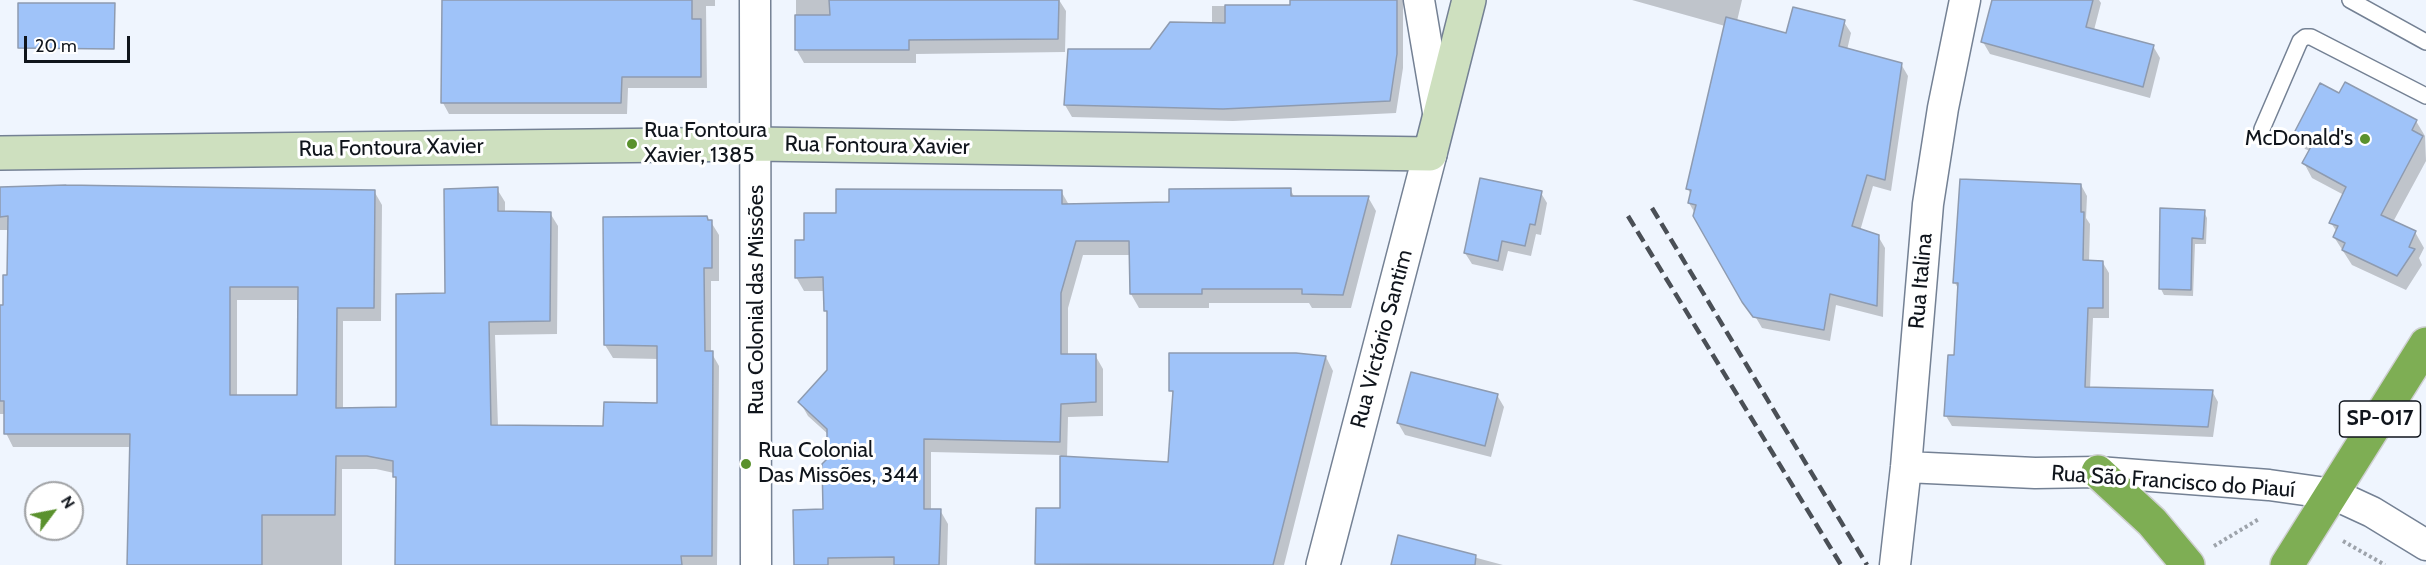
<!DOCTYPE html>
<meta charset="utf-8">
<style>
body{margin:0}
#map{position:relative;width:2426px;height:565px;overflow:hidden;background:#eff5fe;font-family:Cabin,sans-serif}
canvas{display:block}
.north{position:absolute;left:24px;top:481px;width:60px;height:60px;box-sizing:border-box;background:#fff;border:2px solid #9fa1a4;border-radius:50%;rotate:58deg;font-size:16px;font-weight:700;line-height:24px;text-align:center;color:#10151c}
.north::after{content:'';display:block;margin:auto;width:21px;height:27px;background:#5a912d;clip-path:polygon(50% 0,100% 100%,50% 72%,0 100%)}
.scale{position:absolute;left:24px;top:36px;width:106px;height:27px;box-sizing:border-box;border:3px solid #10151c;border-top:0;padding-left:8px;font-size:18px;line-height:21px;white-space:nowrap;color:#10151c;-webkit-text-stroke:4px #fff;paint-order:stroke}
</style>
<div id="map">
<canvas width="2426" height="565"></canvas>
<div class="north">N</div>
<div class="scale">20 m</div>
</div>
<script>
const ctx = document.querySelector('canvas').getContext('2d');
ctx.lineJoin = 'round';
function fillPath(path, color) { ctx.fillStyle = color; ctx.fill(path, 'evenodd'); }
const shape = rows => new Path2D(rows.map(r => 'M' + r).join(''));
function trace(path, color, width, dash) { ctx.strokeStyle = color; ctx.lineWidth = width; ctx.lineCap = dash ? 'butt' : 'round'; ctx.setLineDash(dash || []); ctx.stroke(path); }
function write(font, color, halo, rows, align = 'center') {
  ctx.font = font + ' Cabin,sans-serif'; ctx.lineWidth = 6; ctx.setLineDash([]); ctx.textBaseline = 'middle'; ctx.strokeStyle = halo; ctx.fillStyle = color; for (const [text, x, y, turn = 0] of rows) {
    ctx.save(); ctx.translate(x, y); ctx.rotate((+turn || 0) * Math.PI / 180); ctx.textAlign = isNaN(turn) ? turn : align; if (halo) ctx.strokeText(text, 0, 0); ctx.fillText(text, 0, 0); ctx.restore();
  }
}
const shadow = shape([
 [444,0,715,0,715,6,706,6,707,88,628,88,627,114,449,114,443,103],
 [796,0,1059,0,1066,11,1065,52,916,54,916,63,804,63,796,49],
 [1292,0,1403,0,1403,68,1396,113,1233,121,1072,117,1065,105,1150,51,1212,24,1212,6,1292,6],
 [1632,0,1742,0,1737,21,1787,35,1844,22,1851,33,1847,50,1901,64,1908,76,1891,191,1873,186,1860,231,1878,236,1885,248,1883,317,1836,305,1830,341,1762,328,1689,203,1691,195,1688,189,1725,26],
 [2008,0,2099,0,2101,3,2094,30,2153,46,2160,58,2150,98,1990,54,1983,42],
 [2340,95,2416,121,2425,136,2426,161,2393,222,2415,232,2424,248,2419,258,2422,265,2406,290,2352,265,2334,237,2337,232,2331,223,2344,195,2312,178,2304,163,2310,151,2305,149,2296,133],
 [2081,185,2087,196,2086,218,2090,224,2089,262,2103,263,2109,273,2109,318,2093,318,2090,389,2212,391,2218,402,2213,437,1952,426,1946,416,1955,357,1959,290,1955,283],
 [0,189,374,191,382,205,381,321,343,321,343,410,397,408,446,294,497,189,505,202,505,213,550,213,558,226,557,334,495,335,498,427,605,427,658,404,659,359,613,358,605,345,711,222,719,235,719,281,711,281,711,352,719,366,717,565,397,565,397,482,394,473,376,469,342,469,342,565,129,565,131,447,13,447,6,433,6,414,0,414,0,306,5,306,9,277,9,230,0,230],
 [237,300,299,300,299,397,237,397],
 [1290,189,1295,198,1368,197,1376,211,1351,308,1312,308,1309,303,1209,303,1209,308,1139,308,1131,294,1130,255,1083,255,1068,308,1068,355,1095,355,1103,369,1103,416,1068,417,1067,458,1170,464,1174,396,1171,390,1326,357,1333,371,1284,565,1036,565,1038,510,1061,510,1061,455,931,452,931,511,940,510,948,524,947,565,996,565,796,565,824,511,829,435,808,416,800,402,829,370,829,316,825,310,825,291,804,291,796,277,806,242,837,214,1061,191,1069,205,1171,203],
 [1541,193,1547,203,1541,235,1536,234,1531,256,1508,251,1503,271,1472,264,1465,253],
 [2204,212,2207,218,2206,244,2195,244,2193,296,2164,295,2161,289],
 [1497,395,1504,407,1491,457,1405,435,1398,423],
 [1399,537,1503,565,1392,565]
]);
const building = shape([
 [442,0,692,0,692,19,701,19,701,77,622,77,621,103,441,103,442,0],
 [829,0,1059,0,1058,39,909,40,909,50,795,50,795,15,830,15,829,0],
 [1290,0,1397,0,1397,54,1390,101,1223,109,1064,105,1068,49,1150,49,1170,22,1225,23,1225,5,1290,5,1290,0],
 [1992,0,2093,0,2086,27,2154,45,2143,87,1981,42,1992,0],
 [18,3,115,3,114,49,18,48,18,3],
 [1793,7,1845,20,1839,46,1902,63,1885,180,1867,175,1852,226,1879,235,1877,306,1830,294,1824,330,1753,317,1742,302,1693,216,1696,205,1688,203,1691,190,1686,189,1726,17,1786,33,1793,7],
 [2345,82,2417,120,2412,130,2423,136,2381,215,2416,231,2409,247,2415,249,2397,276,2342,250,2345,243,2333,237,2338,226,2329,223,2346,187,2302,163,2313,143,2294,133,2320,83,2339,93,2345,82],
 [1480,178,1542,191,1535,225,1530,224,1525,246,1502,241,1498,261,1464,253,1480,178],
 [1960,179,2081,184,2081,212,2084,212,2083,260,2103,261,2103,308,2088,308,2085,387,2213,390,2208,427,1944,416,1948,355,1954,355,1958,283,1953,283,1960,179],
 [66,185,375,190,374,308,337,308,336,408,396,407,396,294,445,293,444,189,498,187,498,211,551,212,550,321,489,322,491,425,603,426,604,402,657,403,657,346,604,345,603,217,707,216,708,220,712,220,712,268,704,268,705,351,713,351,712,556,681,556,682,565,395,565,396,477,393,477,393,461,367,456,336,456,335,515,262,515,262,565,127,565,130,434,4,434,4,401,0,401,0,305,3,305,3,275,7,275,8,216,0,217,0,187,66,185],
 [230,287,298,287,297,395,230,395,230,287],
 [1291,188,1291,196,1369,196,1343,295,1302,294,1302,289,1202,289,1202,294,1130,294,1129,241,1076,241,1061,293,1061,354,1096,354,1096,402,1061,404,1060,442,924,439,924,509,941,509,939,565,894,565,894,557,828,558,828,565,794,565,793,510,823,509,822,464,827,459,827,429,798,402,827,370,827,311,824,311,823,277,795,278,795,240,804,240,804,213,836,213,836,189,1062,190,1062,204,1169,202,1169,189,1291,188],
 [2160,208,2205,210,2203,239,2192,238,2191,290,2159,289,2160,208],
 [1169,353,1296,353,1326,356,1273,565,1035,564,1036,508,1060,508,1060,456,1168,462,1173,391,1169,391,1169,353],
 [1411,372,1498,394,1485,446,1397,423,1411,372],
 [1398,535,1476,555,1475,565,1391,565,1398,535]
]);
const path = shape([
 [2343,541,2385,565],
 [2214,546,2259,519]
]);
const service = shape([
 [2350,0,2426,42],
 [2262,129,2300,41,2305,37,2311,37,2426,96]
]);
const minor = shape([
 [755,0,756,565],
 [1419,0,1438,112],
 [1906,467,2035,473,2098,472,2269,485,2333,494,2372,512,2426,545],
 [1895,565,1906,467,1928,204,1943,108,1965,0]
]);
const tertiary = shape([
 [1323,565,1430,154]
]);
const secondary = shape([
 [0,153,757,144,1430,154,1469,0]
]);
const trunk = shape([
 [2098,472,2152,522,2188,565],
 [2287,565,2426,344]
]);
const rail = shape([
 [1652,208,1867,565],
 [1628,216,1841,565]
]);
const markers = [
 [2365,139,6,"#5a912d"],
 [632,144,6,"#5a912d"],
 [746,464,6,"#5a912d"]
];
const shields = [
 [2380,419,81]
];
const shieldNames = [
 ["SP-017",2380,419]
];
const poiNames = [
 ["Rua Fontoura",644,131],
 ["Xavier, 1385",644,156],
 ["McDonald's",2353,139,"right"],
 ["Rua Colonial",758,451],
 ["Das Missões, 344",758,476]
];
const streetNames = [
 ["Rua Fontoura Xavier",877,146,1],
 ["Rua Fontoura Xavier",391,148,-1],
 ["Rua Italina",1921,281,-85],
 ["Rua Colonial das Missões",757,300,-90],
 ["Rua Victório Santim",1382,339,-75],
 ["Rua São Francisco do Piauí",2173,482,4]
];
fillPath(shadow, '#0003');
fillPath(building, '#9fc3f9');
trace(building, '#8e9bb0', 1.5);
trace(service, '#748194', 18);
trace(minor, '#748194', 33);
trace(tertiary, '#748194', 36);
trace(secondary, '#748194', 36);
trace(trunk, '#cfd0d2', 36);
trace(path, '#9da3ab', 4, [3, 3]);
trace(service, '#fff', 15);
trace(minor, '#fff', 30);
trace(tertiary, '#fff', 33);
trace(secondary, '#cee0bf', 33);
trace(trunk, '#7eae54', 33);
trace(rail, '#4a4f56', 4.5, [12, 6]);
for (const [x, y, r, color] of markers) { const dot = new Path2D(); dot.arc(x, y, r, 0, 2 * Math.PI); ctx.fillStyle = color; ctx.fill(dot); trace(dot, '#fff', 2); }
for (const [x, y, w] of shields) { const box = new Path2D(); box.roundRect(x - w / 2, y - 18, w, 36, 4.5); ctx.fillStyle = '#fff'; ctx.fill(box); trace(box, '#10151c', 1.5); }
write('bold 21px', '#10151c', null, shieldNames);
write('22px', '#10151c', '#fff', poiNames, 'left');
write('22px', '#10151c', '#fff', streetNames);
</script>
